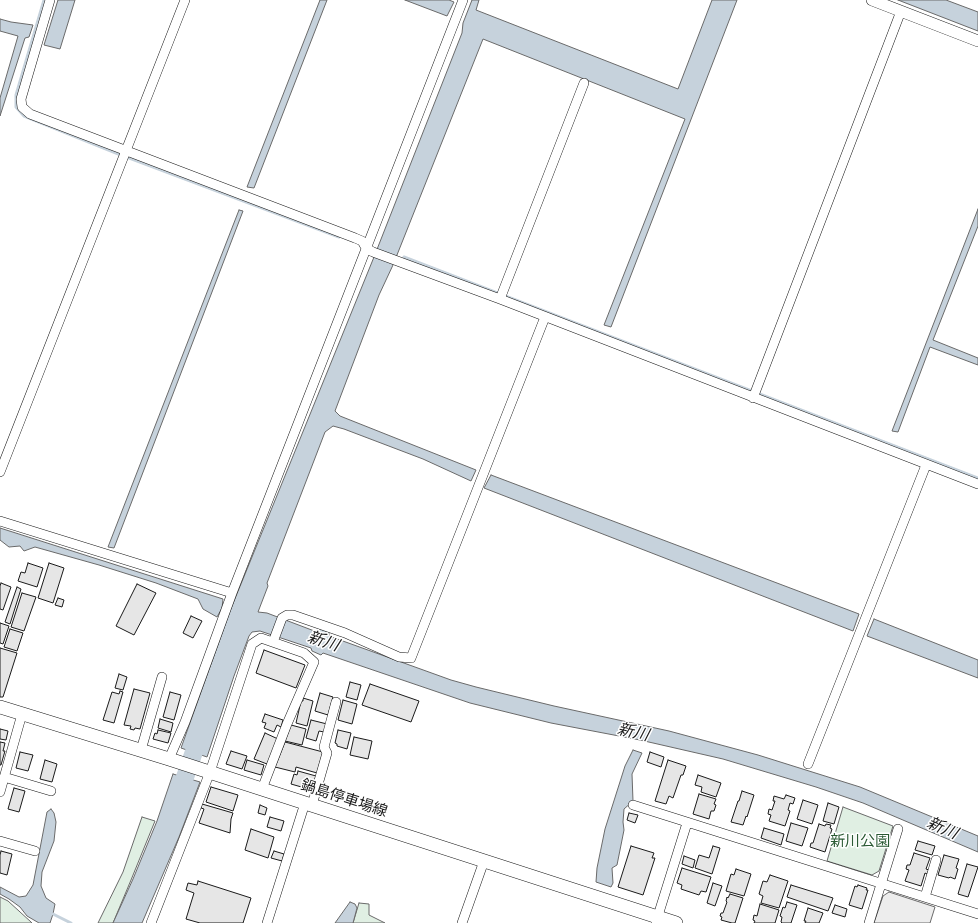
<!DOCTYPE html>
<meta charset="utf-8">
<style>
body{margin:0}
canvas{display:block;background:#fff}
</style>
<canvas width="978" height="923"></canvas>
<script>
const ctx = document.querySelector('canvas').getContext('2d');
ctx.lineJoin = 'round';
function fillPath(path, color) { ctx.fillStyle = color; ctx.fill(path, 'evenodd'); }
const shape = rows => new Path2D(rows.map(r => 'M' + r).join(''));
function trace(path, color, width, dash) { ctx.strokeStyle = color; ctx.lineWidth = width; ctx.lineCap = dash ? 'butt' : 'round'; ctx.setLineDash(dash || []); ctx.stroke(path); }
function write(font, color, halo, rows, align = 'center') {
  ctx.font = font + ' Signika,"Noto Sans JP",sans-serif'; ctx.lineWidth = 3; ctx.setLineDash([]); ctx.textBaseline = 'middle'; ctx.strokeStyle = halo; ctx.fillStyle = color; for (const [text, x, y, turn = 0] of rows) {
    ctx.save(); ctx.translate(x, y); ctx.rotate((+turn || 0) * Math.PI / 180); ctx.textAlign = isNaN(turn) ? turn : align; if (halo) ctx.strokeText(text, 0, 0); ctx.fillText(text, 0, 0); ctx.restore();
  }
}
const green = shape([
 [843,807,893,826,879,871,872,875,827,861,843,807],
 [142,817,155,821,131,880,113,923,98,923,123,872,142,817],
 [0,897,8,901,31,922,32,923,0,923,0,897],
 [359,903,369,904,369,915,385,923,353,923,359,903]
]);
const parking = shape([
 [889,892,935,907,930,923,874,923,883,896,889,892]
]);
const water = shape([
 [58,0,75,0,60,49,44,45,58,0],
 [320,0,327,0,254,188,247,187,320,0],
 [405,0,449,0,454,2,447,16,405,0],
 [472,0,479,0,476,10,678,89,712,0,737,0,611,327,604,325,685,119,483,39,393,265,379,295,335,411,340,416,476,470,471,481,423,459,344,429,333,426,325,432,267,583,268,586,258,612,267,613,317,632,320,629,329,632,329,636,451,680,476,687,554,706,669,731,758,755,860,787,978,836,978,852,863,803,816,787,723,759,640,740,551,723,470,703,323,653,321,655,312,651,311,648,260,631,252,632,249,636,234,676,207,757,181,748,230,611,374,257,462,33,463,23,472,0],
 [898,0,946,0,978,12,978,31,898,0],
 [0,19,11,22,33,25,29,37,25,38,0,116,0,98,18,36,0,31,0,19],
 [978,209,978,226,933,340,978,358,978,365,930,347,898,432,892,431,978,209],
 [239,210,243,211,114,548,108,547,239,210],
 [491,475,859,614,853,631,484,488,491,475],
 [0,528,223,599,222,608,217,617,203,609,198,599,156,583,99,565,35,547,24,551,20,546,9,547,0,540,0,528],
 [874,619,978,660,978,678,867,636,874,619],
 [633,750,642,753,632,774,633,801,624,809,623,822,624,830,617,865,612,868,613,883,611,887,596,882,597,868,605,829,625,766,633,750],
 [173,774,200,782,179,837,142,923,113,923,133,879,157,821,173,774],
 [51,809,54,813,56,822,54,841,42,872,41,886,46,898,55,904,53,914,50,923,39,923,27,916,20,907,9,899,0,894,0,887,19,897,26,896,33,885,47,812,51,809],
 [350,902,355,904,357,908,353,923,335,923,350,902]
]);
const stream = shape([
 [44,0,16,95,16,107,24,116,116,153,339,237],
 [404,257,978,478],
 [53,914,71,923]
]);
const river = shape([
 [177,800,202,729]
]);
const building = shape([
 [28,563,43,568,37,587,18,581,21,572,25,573,28,563],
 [49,563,64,568,53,603,38,598,49,563],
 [1,583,11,587,3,610,0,609,0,586,1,583],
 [137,584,156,593,134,635,116,626,137,584],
 [17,587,21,589,10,624,5,622,17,587],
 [22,593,36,597,24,631,11,627,22,593],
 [58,598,64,600,62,607,55,605,58,598],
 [191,616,202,621,193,638,183,633,191,616],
 [0,623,9,626,3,644,0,643,0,623],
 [10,629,23,633,17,651,4,647,10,629],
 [0,648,17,653,3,697,0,697,0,648],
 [264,650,305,665,296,688,256,673,264,650],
 [119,674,127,677,123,690,115,688,119,674],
 [350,682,361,685,357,700,346,697,350,682],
 [370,684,419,701,411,722,362,705,370,684],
 [134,689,150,693,140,729,135,728,134,730,130,729,131,726,124,725,134,689],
 [120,691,123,692,114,723,103,720,112,692,119,694,120,691],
 [170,692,181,695,174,720,163,717,170,692],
 [320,693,333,697,328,715,315,711,320,693],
 [303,698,313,701,307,726,296,723,301,701,303,701,303,698],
 [343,700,357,704,352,724,338,720,343,700],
 [265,714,283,720,281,727,277,725,274,732,264,728,266,723,262,722,265,714],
 [160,719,173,723,171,732,158,728,160,719],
 [311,720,327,724,324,732,319,731,316,741,306,738,311,720],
 [291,725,306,729,302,745,285,741,291,725],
 [0,729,8,731,6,740,0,739,0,729],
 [158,730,171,733,168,743,153,739,155,733,157,734,158,730],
 [338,730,351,733,347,749,337,746,337,744,335,743,338,730],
 [265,733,278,739,267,764,254,759,265,733],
 [354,737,372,741,368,759,350,755,354,737],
 [0,742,5,743,3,751,5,751,1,765,0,765,0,742],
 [285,742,323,752,317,773,296,767,295,772,275,767,285,742],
 [231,751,247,756,242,769,226,764,231,751],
 [20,752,33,755,28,771,16,768,20,752],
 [650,752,664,757,661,767,647,762,650,752],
 [45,760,57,764,52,782,40,779,45,760],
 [247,760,264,765,261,775,244,770,247,760],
 [668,760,686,766,683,775,681,775,673,798,669,796,666,804,655,801,668,760],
 [298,771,316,776,312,790,291,784,294,774,297,775,298,771],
 [698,775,721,783,716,797,701,792,702,787,695,785,698,775],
 [211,787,238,795,233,811,206,802,211,787],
 [14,788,25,791,19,812,8,809,14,788],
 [742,791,754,795,747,817,746,816,743,825,731,822,738,801,739,801,742,791],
 [699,794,716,799,714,804,716,805,714,811,711,811,709,819,693,814,699,794],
 [786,795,795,798,793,804,790,803,788,810,790,811,785,826,769,821,771,815,768,814,769,809,772,810,775,801,773,801,774,796,784,799,786,795],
 [803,800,818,805,812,824,797,819,803,800],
 [828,803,839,807,834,824,823,821,828,803],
 [202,804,233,813,231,819,230,833,199,823,204,809,201,808,202,804],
 [260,805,267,808,265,815,258,813,260,805],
 [629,813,638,815,635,823,627,820,629,813],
 [270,817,284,821,281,831,267,827,270,817],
 [791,823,808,828,802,846,786,841,791,823],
 [819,824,825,826,826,824,831,825,830,828,832,829,825,852,810,847,811,843,813,843,819,824],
 [764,828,784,834,781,845,761,838,764,828],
 [251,829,274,837,268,858,245,850,251,829],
 [918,841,935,846,932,855,915,850,918,841],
 [631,846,654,853,652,858,655,858,643,895,618,887,631,846],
 [713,846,720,848,712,874,695,868,699,855,709,858,713,846],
 [1,851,12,854,7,875,0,873,0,855,1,851],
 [274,851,284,854,282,861,271,858,274,851],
 [914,853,930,858,926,869,929,870,927,874,925,873,921,886,905,881,909,870,906,869,907,865,910,865,914,853],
 [944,855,959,859,956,868,958,869,955,879,950,877,949,878,938,875,944,855],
 [684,856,695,860,693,868,682,864,684,856],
 [967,864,978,867,968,897,958,894,967,864],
 [682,868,711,877,706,892,701,891,699,895,681,889,682,885,677,883,682,868],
 [736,869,751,874,744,896,726,891,731,874,734,875,736,869],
 [770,875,788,881,779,908,761,903,763,896,759,894,763,881,767,882,770,875],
 [198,881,251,898,243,923,200,923,186,919,194,893,186,890,188,883,197,885,198,881],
 [713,883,722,886,715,906,707,903,713,883],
 [791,885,833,898,828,911,787,897,791,885],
 [858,885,867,888,866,890,868,890,862,909,849,905,855,886,857,887,858,885],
 [730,894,743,898,735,923,732,923,721,920,722,917,720,916,721,913,723,913,727,902,726,901,727,897,728,898,730,894],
 [787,902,797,905,791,923,782,923,781,922,782,917,780,916,783,907,785,908,787,902],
 [760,904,779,910,775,923,754,923,755,921,753,920,754,915,757,916,760,904],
 [835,905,847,909,845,917,832,913,835,905],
 [808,908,823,913,819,923,805,923,806,921,804,921,808,908]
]);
const minor = shape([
 [50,0,21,99,22,107,30,114,355,238,362,241,366,248,373,252,500,299,978,484],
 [500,299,584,83],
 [753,398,901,11],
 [0,472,185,0],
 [0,521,232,593],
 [273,642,282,618,287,615,293,615,345,633,399,657,411,658,545,317],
 [141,750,162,677],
 [169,759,185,722,232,593,463,0],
 [808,764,926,465],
 [4,777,51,791],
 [0,792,22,714],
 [312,805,327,753,324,747,336,702],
 [633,805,978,914],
 [0,841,35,851],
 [925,897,936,860],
 [656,922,687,823],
 [151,923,210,772,252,644,261,638,304,653,314,662,287,724,262,789],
 [267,923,305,803],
 [462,923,484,861],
 [869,923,898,829]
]);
const tertiary = shape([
 [872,0,978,41]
]);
const secondary = shape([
 [0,707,169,759,676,923]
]);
const streetNames = [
 ["鍋島停車場線",344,799,18]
];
const parkNames = [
 ["新川公園",860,842]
];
const waterNames = [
 ["新川",323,642,18],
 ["新川",633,733,13],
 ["新川",942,829,23]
];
fillPath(green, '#e0efe3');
trace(green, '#6a6a6a', 1);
fillPath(parking, '#ededed');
trace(parking, '#6a6a6a', 1);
fillPath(water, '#c6d2dc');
trace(water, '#6a6a6a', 1);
trace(stream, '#c6d2dc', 3);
trace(river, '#c6d2dc', 18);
fillPath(building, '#e6e6e6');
trace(building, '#1a1a1a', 1);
trace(minor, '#1a1a1a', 10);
trace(tertiary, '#1a1a1a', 12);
trace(secondary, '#1a1a1a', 14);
trace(minor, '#fff', 9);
trace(tertiary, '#fff', 11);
trace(secondary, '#fff', 13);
write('15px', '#1a1a1a', '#fff', streetNames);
write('15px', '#2b5a34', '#fff', parkNames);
write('italic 16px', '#1a1a1a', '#fff', waterNames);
</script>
